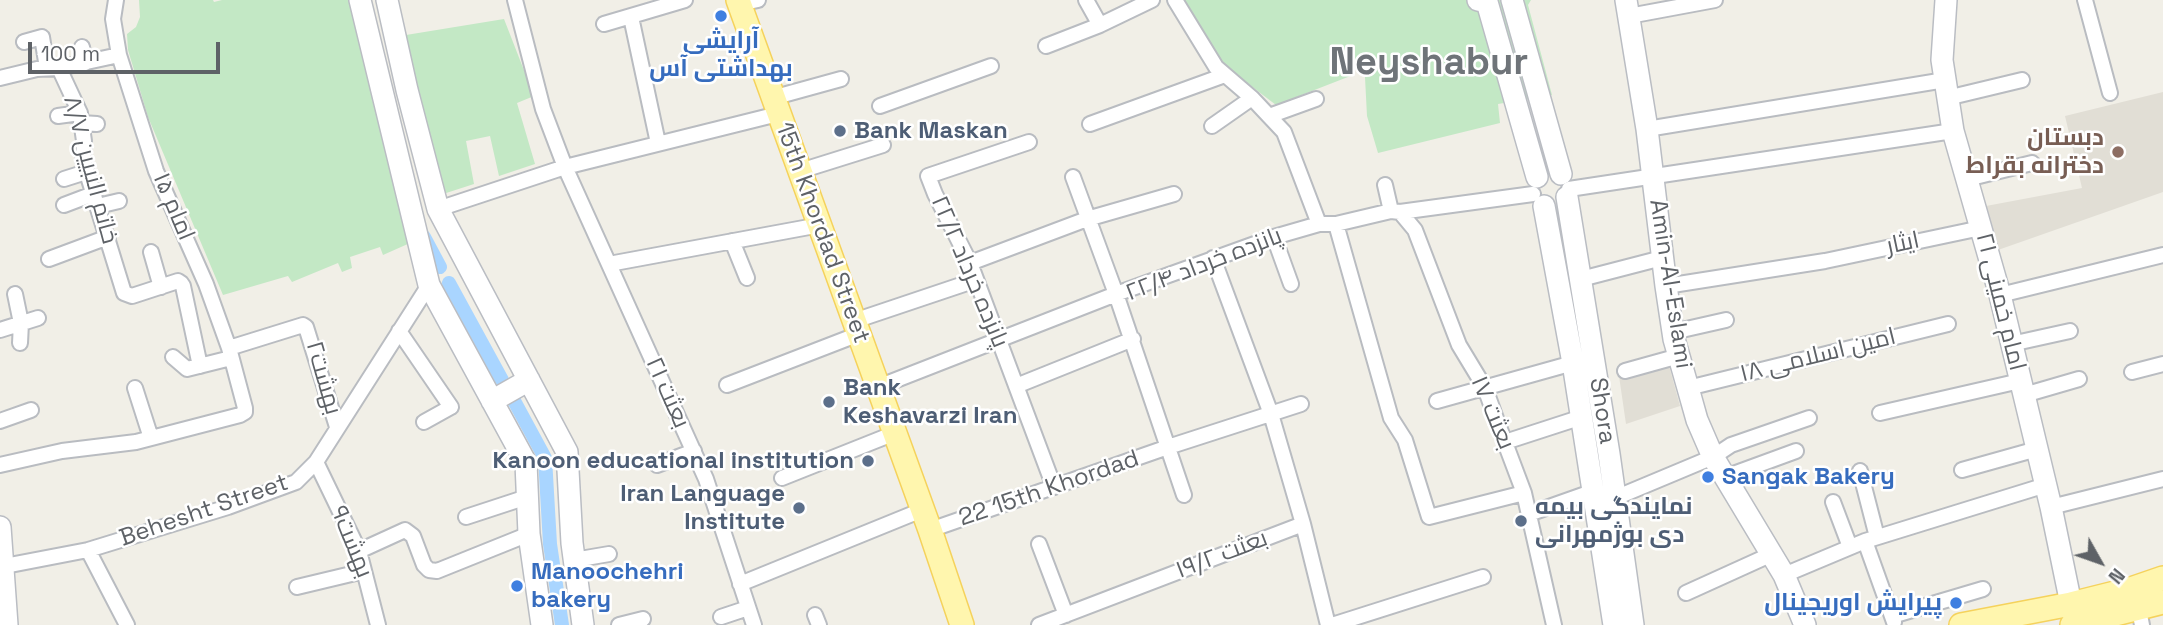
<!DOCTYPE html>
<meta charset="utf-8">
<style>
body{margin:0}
#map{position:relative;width:2163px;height:625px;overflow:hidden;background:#f1efe7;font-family:"Space Grotesk",sans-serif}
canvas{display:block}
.north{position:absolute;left:2065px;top:527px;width:70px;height:70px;-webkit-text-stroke:5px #fff;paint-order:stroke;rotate:130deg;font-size:19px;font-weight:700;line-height:28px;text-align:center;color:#5e6267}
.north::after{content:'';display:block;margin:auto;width:24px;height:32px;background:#5e6267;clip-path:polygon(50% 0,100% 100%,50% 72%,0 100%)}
.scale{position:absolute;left:28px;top:42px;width:192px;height:32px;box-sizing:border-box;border:4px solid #5e6267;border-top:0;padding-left:9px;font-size:21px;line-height:24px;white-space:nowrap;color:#5e6267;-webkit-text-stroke:5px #fff;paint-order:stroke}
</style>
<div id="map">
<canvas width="2163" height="625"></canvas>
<div class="north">N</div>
<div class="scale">100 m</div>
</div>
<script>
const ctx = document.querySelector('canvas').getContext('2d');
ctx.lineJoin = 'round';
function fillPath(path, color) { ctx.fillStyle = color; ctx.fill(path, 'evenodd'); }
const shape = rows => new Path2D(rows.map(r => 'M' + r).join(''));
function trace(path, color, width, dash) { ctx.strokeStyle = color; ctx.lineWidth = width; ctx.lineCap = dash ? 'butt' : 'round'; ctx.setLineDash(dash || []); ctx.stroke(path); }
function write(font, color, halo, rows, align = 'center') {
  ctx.font = font + ' "Space Grotesk",Cairo,sans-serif'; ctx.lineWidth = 5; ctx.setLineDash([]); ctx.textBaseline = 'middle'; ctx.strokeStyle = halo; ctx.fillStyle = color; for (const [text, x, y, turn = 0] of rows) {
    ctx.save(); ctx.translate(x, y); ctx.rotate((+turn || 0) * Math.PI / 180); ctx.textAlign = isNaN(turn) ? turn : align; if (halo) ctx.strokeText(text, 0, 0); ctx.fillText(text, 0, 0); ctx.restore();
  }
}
const education = shape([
 [2163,92,2163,192,1998,250,1986,206,2082,188,2065,116],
 [1668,362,1680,406,1626,424,1619,376]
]);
const green = shape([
 [139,0,213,0,214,2,222,0,349,0,410,243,383,255,380,247,350,257,352,268,342,272,338,263,292,282,288,276,223,295,148,117,128,50,127,34,136,27,140,17],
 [1183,0,1531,0,1528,5,1552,95,1498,104,1500,123,1378,153,1367,116,1364,58,1354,60,1353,75,1276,105,1225,66,1203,35],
 [504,19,534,96,517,103,535,164,499,176,490,136,466,141,474,184,440,195,406,35]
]);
const canal = shape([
 [424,237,440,267],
 [449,283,502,380],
 [512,397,545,458,550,544,562,625]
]);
const street = shape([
 [515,0,543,109,565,167,706,479,754,625],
 [1086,0,1100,25],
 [1175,0,1216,67,1252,98,1284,132,1319,224],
 [2085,0,2110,93],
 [739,4,758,0],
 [1629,16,1715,0],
 [631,17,658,143],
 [604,24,685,0],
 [24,42,42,37,47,68],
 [1046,46,1100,25,1152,0],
 [82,47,85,63],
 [59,68,80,113,84,141,83,160,124,293,132,296,178,281,181,283,183,286,200,366],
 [0,78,37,69,59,68,119,55],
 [772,98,841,79],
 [1947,98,2022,80],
 [880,106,991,66],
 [58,116,80,113],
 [1269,116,1316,99],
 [81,123,97,124],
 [1090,124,1225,75],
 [1212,126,1252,98],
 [1647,129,1945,80],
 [1029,142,928,176,935,194,970,263,1054,487],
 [800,171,883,145],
 [64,179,86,172],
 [1967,179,2032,163],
 [1385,185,1391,211],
 [1569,189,1953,131],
 [64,205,93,194],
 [98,206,119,201],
 [438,209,565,167,778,114],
 [1400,212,1415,230,1459,345,1485,388,1498,424,1524,493,1554,625],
 [1336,224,1391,211,1400,212,1533,194],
 [1274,237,1291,284],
 [732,241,747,278],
 [151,252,161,287],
 [1213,258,1271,414,1303,524,1328,625],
 [49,259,108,237],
 [970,263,1087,219,1174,194],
 [609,264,820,225],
 [1581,279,1662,258],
 [1666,286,1825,261,1981,228],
 [15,294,21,323,20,343],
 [2000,295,2163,255],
 [854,321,976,280],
 [0,330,38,318],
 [399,331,451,407,424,422],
 [1673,332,1726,320],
 [2011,344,2070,331],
 [229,348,303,325,306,327,337,427],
 [173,357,187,369,231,358],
 [1625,371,1679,356],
 [2132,372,2163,364],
 [727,385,859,334],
 [1016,386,1133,339],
 [878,387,1116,294,1073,177],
 [135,388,151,438],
 [1688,388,1948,324],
 [2024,395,2079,379],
 [1437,401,1573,363],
 [1880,413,2020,381],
 [0,421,31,410],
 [1505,442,1582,417],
 [316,462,359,551,378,625],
 [0,465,62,451,136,442,240,415,245,412,245,408,229,348,206,284,156,171,119,55,113,19,116,0],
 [657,465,694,451],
 [1962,470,2037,449],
 [1860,471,1877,537],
 [1725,477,1796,451],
 [782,478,895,433],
 [1184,495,1116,294,1274,237,1319,224,1336,224,1391,418,1405,440,1429,517,1524,493],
 [1615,498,1713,457,1731,445,1809,418],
 [1833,502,1850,547],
 [2051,507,2163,479],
 [1529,514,1594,491],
 [466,517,527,497],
 [930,530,1168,447,1301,404],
 [1865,541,1894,622],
 [1039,544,1066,615],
 [88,550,127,625],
 [359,551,405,530,413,536,424,565,429,570,437,571,529,534],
 [574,560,609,554],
 [0,567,88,550,228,507,296,482,316,462,429,285],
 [1784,575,1865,541,2046,485],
 [740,584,922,510],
 [297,587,364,571],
 [1686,593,1772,554],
 [2139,610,2142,625],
 [815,615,819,625],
 [1892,616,1983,589],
 [721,617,748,608],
 [619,625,643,619],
 [1039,625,1303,524],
 [1332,625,1483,577]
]);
const secondary = shape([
 [360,0,429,285,526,463,529,534,542,625],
 [387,0,407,90,438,209,567,452,572,543,583,625],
 [1478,0,1487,2,1537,177],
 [1512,0,1561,174],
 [1626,0,1647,129,1666,286,1674,339,1688,388,1697,420,1713,457,1784,575,1805,625],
 [1946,0,1942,60,1953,131,2000,295,2051,507,2071,604],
 [1567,197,1609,454,1633,625],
 [1544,206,1573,363,1614,625],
 [492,401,529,380],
 [0,527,7,625]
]);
const primary = shape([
 [738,0,930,530,962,625],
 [1961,625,2071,604,2131,589,2163,578],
 [2072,625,2163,602]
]);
const markers = [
 [721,16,7,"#3f7fe0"],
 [840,131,7,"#5c6f8a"],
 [2118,152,7,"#8d6e63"],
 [829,402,7,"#5c6f8a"],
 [868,461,7,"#5c6f8a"],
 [1708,477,7,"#3f7fe0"],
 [799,508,7,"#5c6f8a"],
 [1521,521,7,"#5c6f8a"],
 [517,586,7,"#3f7fe0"],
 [1956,603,7,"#3f7fe0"]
];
const shopNames = [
 ["آرایشی",721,41,"center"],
 ["بهداشتی آس",721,69,"center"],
 ["Sangak Bakery",1722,477],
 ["Manoochehri",531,572],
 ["bakery",531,600],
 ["پیرایش اوریجینال",1942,603,"right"]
];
const serviceNames = [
 ["Bank Maskan",854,131],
 ["Bank",843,388],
 ["Keshavarzi Iran",843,416],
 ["Kanoon educational institution",854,461,"right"],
 ["Iran Language",785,494,"right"],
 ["Institute",785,522,"right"],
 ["نمایندگی بیمه",1535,507],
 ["دی بوژمهرانی",1535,535]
];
const educationNames = [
 ["دبستان",2104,138],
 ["دخترانه بقراط",2104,166]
];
const streetNames = [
 ["خاتم النبیین ۸/۷",90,170,75],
 ["امام ۱۵",173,207,67],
 ["15th Khordad Street",822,233,70],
 ["ایثار",1903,244,-12],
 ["پانزده خرداد ۲۲/۴",1204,265,-21],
 ["پانزده خرداد ۲۲/۲",969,272,67],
 ["Amin-Al-Eslami",1670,284,81],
 ["امام خمینی ۲۱",2000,302,76],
 ["امین اسلامی ۱۸",1818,356,-14],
 ["بهشت۲",323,378,74],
 ["بعثت ۲۱",667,393,66],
 ["Shora",1602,411,81],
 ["بعثت ۱۷",1492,413,67],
 ["22 15th Khordad",1049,489,-19],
 ["Behesht Street",204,511,-19],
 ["بهشت۹",351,542,68],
 ["بعثت ۱۹/۲",1222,555,-21]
];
const townNames = [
 ["Neyshabur",1429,64]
];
fillPath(education, '#e1ded5');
fillPath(green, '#c3e8c5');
trace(canal, '#a9d5ff', 14);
trace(street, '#b9bcc1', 18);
trace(secondary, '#babdc3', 24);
trace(primary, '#f5d25c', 26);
trace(street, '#fff', 14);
trace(secondary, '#fff', 21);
trace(primary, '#fff6ae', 23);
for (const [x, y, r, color] of markers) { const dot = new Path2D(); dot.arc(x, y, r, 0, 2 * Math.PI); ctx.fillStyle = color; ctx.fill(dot); trace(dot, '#fff', 2.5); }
write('bold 24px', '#366cbe', '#fff', shopNames, 'left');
write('bold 24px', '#4e5e75', '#fff', serviceNames, 'left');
write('bold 24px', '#785e54', '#fff', educationNames, 'right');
write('24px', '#5e6267', '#fff', streetNames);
write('bold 38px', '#6f7479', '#fff', townNames);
</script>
